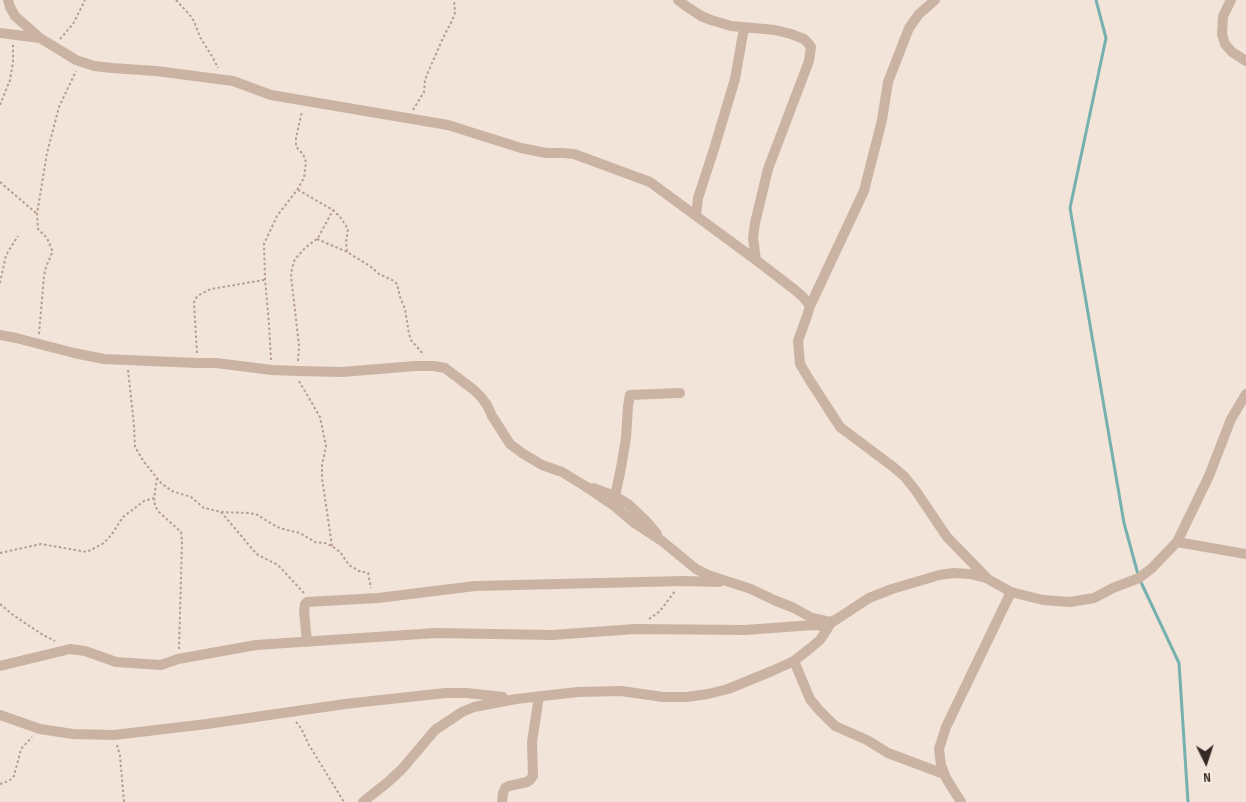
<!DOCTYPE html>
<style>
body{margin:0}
#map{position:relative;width:1246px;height:802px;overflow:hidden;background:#f2e4d8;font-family:"Sofia Sans Condensed",sans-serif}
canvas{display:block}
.north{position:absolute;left:1181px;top:737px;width:50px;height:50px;-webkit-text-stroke:4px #faefe4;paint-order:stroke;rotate:176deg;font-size:14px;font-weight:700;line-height:20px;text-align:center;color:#352a26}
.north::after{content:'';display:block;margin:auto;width:18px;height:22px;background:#352a26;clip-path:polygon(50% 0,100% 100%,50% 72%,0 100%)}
</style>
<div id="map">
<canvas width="1246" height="802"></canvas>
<div class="north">N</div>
</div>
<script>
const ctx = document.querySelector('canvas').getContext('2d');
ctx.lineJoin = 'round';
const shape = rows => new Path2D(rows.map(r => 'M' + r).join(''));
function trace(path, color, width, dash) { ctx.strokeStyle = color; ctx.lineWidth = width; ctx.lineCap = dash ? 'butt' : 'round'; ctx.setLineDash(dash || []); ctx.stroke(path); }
const stream = shape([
 [1096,0,1106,38,1070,208,1124,523,1139,578,1179,663,1188,802]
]);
const path = shape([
 [176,0,189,14,194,21,200,37,213,58,218,68],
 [60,39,73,24,85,0],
 [0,105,10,80,13,62,13,45],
 [413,110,424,92,425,80,429,70,443,38,452,21,455,13,454,0],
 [0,182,36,213],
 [298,190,333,210,340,217,348,229,346,242,347,252],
 [317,239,347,252,370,266,379,274,394,281,397,284,400,297,405,309,409,334,411,340,424,355],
 [0,283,6,255,18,236],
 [39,334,44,276,46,267,52,253,52,250,47,238,38,229,37,214,47,153,59,107,76,71],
 [197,353,194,303,195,299,199,295,211,289,264,280],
 [271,360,269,324,265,279,264,244,277,216,297,190,304,178,306,162,303,154,298,149,296,145,296,138,302,111],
 [298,361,299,346,291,276,292,268,295,259,306,247,318,238,333,210],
 [128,370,134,425,135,447,144,462,161,483,172,491,191,497,204,508,209,509,221,512,248,513,256,514,277,527,287,530,300,533,315,542,325,543,332,546,340,552,349,565,359,571,368,573,371,588],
 [299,381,320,417,326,446,322,465,322,478,332,546],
 [157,478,154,498,155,506,159,512,181,532,182,542,179,649],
 [221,512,254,551,258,555,278,565,304,593],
 [0,553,41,544,87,552,104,543,112,534,123,517,144,501,154,498],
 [0,604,13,615,43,635,55,641],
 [649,619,660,611,675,591],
 [296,722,301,728,309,745,344,802],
 [117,745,120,756,124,802],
 [0,784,9,781,14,776,21,749,32,737]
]);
const street = shape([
 [8,0,10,7,15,16,40,38],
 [678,0,686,6,701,16,711,20,731,26,775,30,791,34,804,39,808,43,811,47,809,61,768,169,755,223,753,238,756,260,795,290,803,297,810,306,808,313,798,341,800,364,809,379,840,427,892,466,904,476,916,491,947,537,986,577],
 [1231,0,1223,16,1222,34,1225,44,1232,52,1246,61],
 [0,33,40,38,76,60,94,66,112,68,156,71,233,81,271,95,448,125,521,148,546,153,563,153,574,154,650,182,756,260],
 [696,215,698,198,714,149,735,79,744,28],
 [810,306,864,191,882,120,888,82,909,28,919,14,935,0],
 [0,335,16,338,74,353,104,359,127,360,197,363,216,363,272,370,298,371,342,372,415,366,434,366,445,368,474,390,481,397,487,405,492,416,510,444,522,453,542,465,562,472,585,486,613,505,633,522,662,541,696,569,708,575,751,589,774,600,794,608,812,618,830,622,835,620],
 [593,488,615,496,628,504,646,521,657,534],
 [615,496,621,468,626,438,628,406,630,395,680,393],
 [1177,542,1246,554],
 [307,642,304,611,305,604,307,602,378,598,475,586,683,581,719,582],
 [794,661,810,699,819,710,835,726,867,740,888,753,944,774],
 [0,666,70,649,85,651,116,662,161,665,178,659,256,645,436,633,552,635,635,629,745,630,813,625,824,626,826,625],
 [0,715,40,729,73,734,114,735,207,724,345,704,445,693,467,693,503,697],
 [363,802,388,782,402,769,435,730,462,712,474,707,516,699,578,692,621,691,663,697,687,697,708,694,728,689,772,671,794,661,808,650,820,640,831,623,869,598,892,589,939,575,954,573,970,574,986,578,1011,592,1043,600,1070,602,1094,598,1113,588,1139,578,1152,568,1177,542,1209,476,1231,419,1246,394],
 [502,802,503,793,505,788,509,786,527,782,530,780,533,776,532,742,539,696],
 [961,802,946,778,941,765,939,749,946,727,1011,592]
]);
trace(stream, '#76b0af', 3);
trace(path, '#b69d8e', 2, [2.5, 2.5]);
trace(street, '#cab3a3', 10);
</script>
